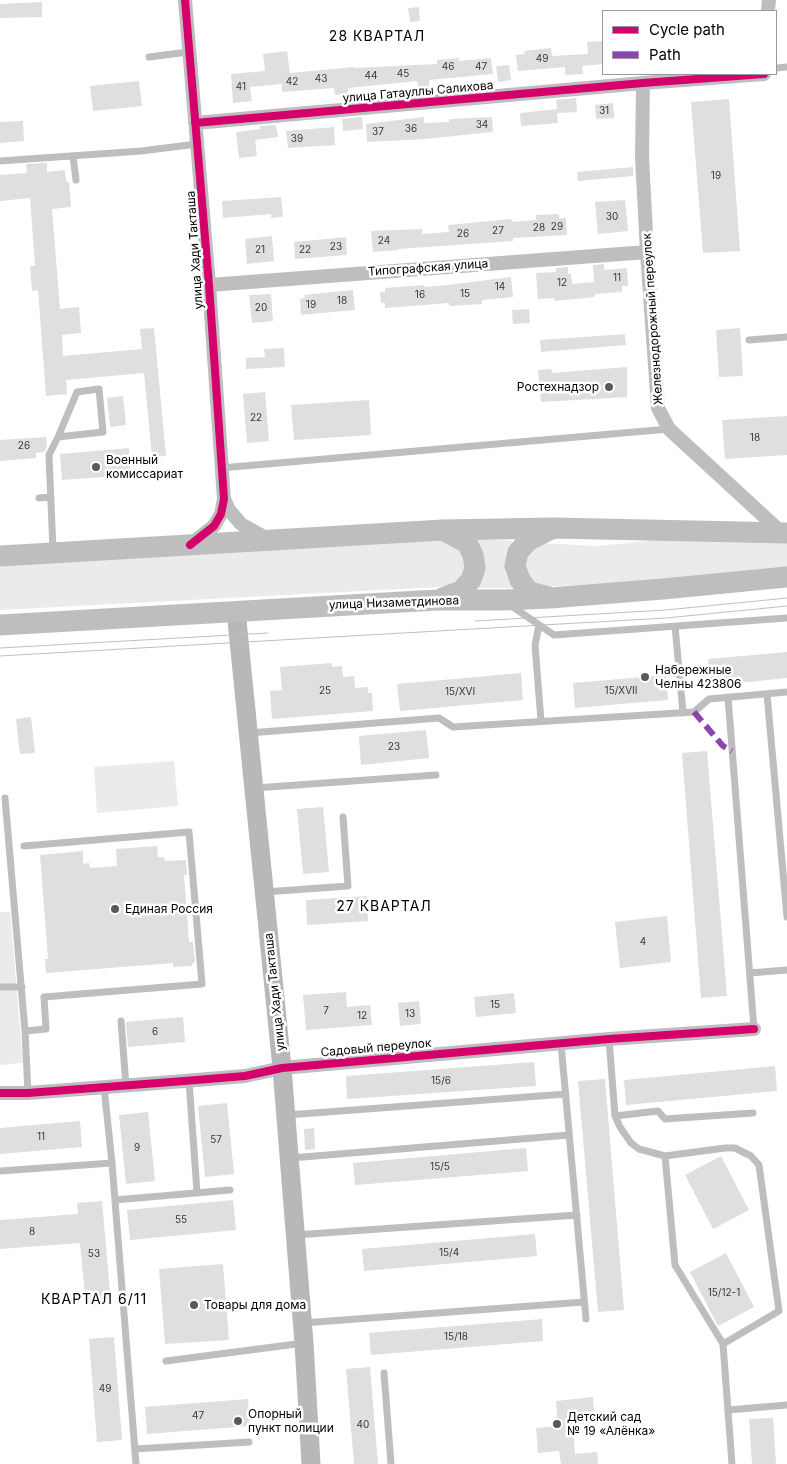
<!DOCTYPE html>
<meta charset="utf-8">
<style>
body{margin:0}
#map{position:relative;width:787px;height:1464px;overflow:hidden;background:#fff;font-family:Inter,sans-serif}
canvas{display:block}
.legend{position:absolute;left:602px;top:10px;width:175px;height:65px;box-sizing:border-box;background:#fff;border:1px solid #999;margin:0;padding:6px 9px;list-style:none;font-size:15px;color:#000}
.legend li{display:flex;align-items:center;gap:10px;height:25px}
.legend b{width:25px;border:1px solid #999}
</style>
<div id="map">
<canvas width="787" height="1464"></canvas>
<ul class="legend">
<li><b style="height:6px;background:#d6006c"></b>Cycle path</li>
<li><b style="height:6px;background:#8e44ad"></b>Path</li>
</ul>
</div>
<script>
const ctx = document.querySelector('canvas').getContext('2d');
ctx.lineJoin = 'round';
function fillPath(path, color) { ctx.fillStyle = color; ctx.fill(path, 'evenodd'); }
const shape = rows => new Path2D(rows.map(r => 'M' + r).join(''));
function trace(path, color, width, dash) { ctx.strokeStyle = color; ctx.lineWidth = width; ctx.lineCap = dash ? 'butt' : 'round'; ctx.setLineDash(dash || []); ctx.stroke(path); }
function write(font, color, halo, rows, align = 'center') {
  ctx.font = font + ' Inter,sans-serif'; ctx.lineWidth = 5; ctx.setLineDash([]); ctx.textBaseline = 'middle'; ctx.strokeStyle = halo; ctx.fillStyle = color; for (const [text, x, y, turn = 0] of rows) {
    ctx.save(); ctx.translate(x, y); ctx.rotate((+turn || 0) * Math.PI / 180); ctx.textAlign = isNaN(turn) ? turn : align; if (halo) ctx.strokeText(text, 0, 0); ctx.fillText(text, 0, 0); ctx.restore();
  }
}
const green = shape([
 [444,539,458,547,464,561,464,568,462,575,457,581,449,585,438,587,0,610,0,563],
 [474,539,512,541,505,563,505,571,514,588,472,588],
 [657,540,787,542,787,568,622,583,536,587,529,580,524,558,541,543,598,546],
 [174,761,178,806,97,813,94,767],
 [0,912,10,912,23,1063,0,1065]
]);
const building = shape([
 [42,2,42,17,0,18,0,4],
 [419,7,420,21,410,22,408,8],
 [603,41,603,64,582,66,583,74,565,75,565,67,518,71,516,55,525,54,524,51,551,48,552,56,588,54,587,42],
 [287,51,290,73,354,67,354,68,437,64,437,60,459,58,459,61,491,58,493,74,429,80,429,87,418,88,417,81,348,88,348,94,335,95,334,88,282,92,282,84,250,87,252,101,233,103,231,74,265,71,263,54],
 [509,65,511,80,498,82,496,66],
 [139,81,142,106,93,111,90,86],
 [576,98,577,112,557,113,558,123,521,126,520,113,557,109,556,100],
 [729,99,740,251,703,253,691,102],
 [613,103,614,118,596,119,595,105],
 [362,117,363,129,343,131,342,119],
 [424,117,424,123,449,122,449,119,492,117,493,132,425,139,367,142,366,124],
 [23,121,24,141,0,143,0,122],
 [276,125,278,137,255,140,257,156,239,158,236,132,260,129,260,126],
 [334,127,335,145,288,148,286,131],
 [47,163,47,172,65,170,66,182,69,182,71,207,52,209,60,309,79,307,81,333,62,335,63,356,142,349,140,329,154,328,166,456,152,457,144,373,66,380,67,394,46,396,38,290,32,291,30,266,35,266,30,198,0,201,0,175,27,173,26,164],
 [633,167,633,176,578,181,577,172],
 [281,197,283,217,271,218,271,214,223,218,222,201],
 [625,200,628,231,598,234,595,202],
 [559,214,559,219,566,218,567,235,513,238,513,241,398,249,398,250,373,252,371,231,422,229,422,234,449,232,448,225,511,219,512,222,536,220,536,215],
 [272,236,274,261,247,264,245,239],
 [346,237,347,255,295,259,294,242],
 [604,264,604,270,627,268,628,286,622,286,622,292,595,294,595,297,555,301,554,298,538,299,536,273,556,272,556,268,568,267,568,274,571,274,572,284,594,282,593,265],
 [511,277,513,297,482,300,482,304,449,306,449,303,385,308,385,303,381,303,380,292,385,292,385,288,424,285,424,287,448,285],
 [353,290,355,310,301,315,300,299,305,298,304,295],
 [271,294,273,321,252,323,249,295],
 [529,309,530,323,513,324,512,310],
 [740,328,743,376,719,377,716,330],
 [625,334,626,345,541,352,540,340],
 [284,348,285,367,246,369,246,358,265,357,264,349],
 [627,367,627,397,541,402,538,370,551,369,552,373],
 [265,392,269,441,247,443,243,394],
 [123,396,126,425,110,427,107,398],
 [369,400,371,435,294,440,291,405],
 [787,416,787,455,725,459,722,420],
 [46,437,47,447,44,452,36,453,36,458,0,461,0,440],
 [129,448,131,475,62,480,60,454],
 [787,652,787,678,710,686,708,659],
 [332,663,332,667,342,666,343,677,354,676,355,688,368,687,368,693,372,693,373,711,272,719,270,691,282,690,280,667],
 [521,673,523,700,400,711,397,684],
 [666,675,668,700,575,708,573,683],
 [31,717,35,753,20,754,16,719],
 [426,730,429,758,361,765,359,736],
 [707,751,727,996,701,998,682,753],
 [323,807,329,872,303,874,297,809],
 [157,846,158,857,164,857,165,861,186,860,187,875,184,875,189,942,193,942,195,961,191,966,173,967,173,963,46,973,45,959,48,959,40,855,83,851,83,864,89,863,90,868,117,866,116,849],
 [367,896,368,921,307,925,306,900],
 [667,916,671,962,620,968,615,922],
 [346,992,347,1007,370,1005,372,1025,306,1030,303,995],
 [514,993,516,1013,476,1017,474,997],
 [419,1001,421,1024,400,1026,398,1003],
 [183,1017,185,1042,128,1047,126,1022],
 [534,1062,536,1086,347,1099,346,1076],
 [775,1066,777,1091,626,1105,624,1080],
 [605,1079,624,1310,598,1312,578,1081],
 [227,1103,234,1174,205,1177,198,1106],
 [148,1112,155,1181,126,1184,119,1115],
 [80,1121,82,1147,0,1154,0,1128],
 [314,1128,315,1149,305,1150,304,1129],
 [526,1148,528,1171,355,1185,353,1163],
 [721,1156,749,1210,713,1229,685,1175],
 [233,1200,236,1230,130,1240,127,1210],
 [102,1201,111,1304,86,1306,80,1243,0,1249,0,1220,78,1214,77,1203],
 [535,1234,537,1256,364,1271,362,1249],
 [726,1253,754,1307,718,1326,690,1272],
 [223,1264,229,1340,165,1344,159,1269],
 [542,1319,543,1341,371,1355,369,1333],
 [114,1337,122,1440,97,1442,89,1339],
 [370,1367,378,1464,354,1464,346,1369],
 [593,1397,595,1422,573,1425,575,1454,597,1452,598,1464,561,1464,559,1451,538,1453,536,1428,558,1426,556,1401],
 [248,1399,250,1426,147,1434,145,1407],
 [773,1418,776,1464,752,1464,749,1419]
]);
const lane = shape([
 [149,57,188,52],
 [776,68,787,67],
 [73,156,76,180],
 [0,161,141,151,197,144],
 [749,340,787,337],
 [221,468,669,429],
 [39,498,51,497],
 [53,550,49,455,58,437,103,432,99,389,77,392,58,437],
 [510,605,554,635,787,618],
 [539,625,535,645,541,721],
 [675,626,683,713],
 [767,694,787,917],
 [728,697,754,1029],
 [249,733,439,718,453,727,694,712,709,699,787,692],
 [255,788,436,775],
 [5,798,25,1031,28,1093],
 [24,846,189,832,202,984,44,997,46,1029,25,1031],
 [265,892,348,886,343,817],
 [750,973,787,970],
 [0,987,22,987],
 [121,1021,126,1086],
 [609,1039,615,1116,658,1111,665,1119,753,1113],
 [561,1044,586,1319],
 [189,1081,197,1192],
 [104,1087,112,1163,136,1464],
 [287,1115,566,1094],
 [615,1116,620,1127,631,1143,639,1149,665,1156,675,1265,723,1344,732,1464],
 [665,1156,725,1148,735,1148,751,1156,759,1165,779,1311,723,1344],
 [291,1158,569,1135],
 [0,1171,112,1163],
 [115,1200,230,1190],
 [295,1235,577,1215],
 [303,1323,584,1302],
 [166,1361,304,1343],
 [384,1373,391,1464],
 [728,1410,787,1405],
 [135,1449,249,1442]
]);
const street = shape([
 [185,0,209,285,224,499,221,514,214,526,191,544],
 [768,11,769,0],
 [643,83,642,157,647,252,658,408,669,429,782,533],
 [195,123,643,83,764,74],
 [209,285,647,252],
 [224,499,229,510,241,524,268,539],
 [0,1093,28,1093,184,1081,245,1076,282,1068,609,1039,754,1029]
]);
const secondary = shape([
 [236,611,282,1068,304,1343,311,1464]
]);
const primary = shape([
 [0,556,443,530,553,528,787,533],
 [549,597,529,592,520,580,515,566,518,552,529,540,551,529],
 [442,598,461,591,471,580,475,568,473,555,467,543,443,530],
 [0,625,437,600,504,600,550,598,663,589,787,577]
]);
const tram = shape([
 [475,621,666,610,787,598],
 [0,648,268,633],
 [0,656,666,618,787,606]
]);
const quiet = shape([
 [694,712,723,746,732,751]
]);
const cycleway = shape([
 [185,0,209,285,224,499,221,514,214,526,190,545],
 [195,123,643,83,764,74],
 [0,1093,28,1093,184,1081,245,1076,282,1068,609,1039,754,1029]
]);
const markers = [
 [609,387,5,"#595959"],
 [96,467,5,"#595959"],
 [645,677,5,"#595959"],
 [115,909,5,"#595959"],
 [194,1305,5,"#595959"],
 [238,1421,5,"#595959"],
 [557,1424,5,"#595959"]
];
const numberNames = [
 ["49",542,59],
 ["46",448,67],
 ["47",481,67],
 ["45",403,74],
 ["44",371,76],
 ["43",321,79],
 ["42",292,82],
 ["41",241,87],
 ["31",604,111],
 ["34",482,125],
 ["36",411,129],
 ["37",378,132],
 ["39",297,139],
 ["19",716,176],
 ["30",612,217],
 ["29",557,227],
 ["28",539,228],
 ["27",498,231],
 ["26",463,234],
 ["24",384,241],
 ["23",336,247],
 ["21",260,250],
 ["22",305,250],
 ["11",617,278],
 ["12",562,283],
 ["14",500,287],
 ["15",465,294],
 ["16",420,295],
 ["18",342,301],
 ["19",311,305],
 ["20",261,308],
 ["22",256,418],
 ["18",755,438],
 ["26",24,446],
 ["25",325,691],
 ["15/XVII",621,691],
 ["15/XVI",460,692],
 ["23",394,747],
 ["4",643,942],
 ["15",495,1005],
 ["7",326,1011],
 ["13",410,1014],
 ["12",362,1016],
 ["6",155,1032],
 ["15/6",441,1081],
 ["11",41,1137],
 ["57",216,1140],
 ["9",137,1148],
 ["15/5",440,1167],
 ["55",181,1220],
 ["8",32,1232],
 ["15/4",449,1253],
 ["53",94,1254],
 ["15/12-1",724,1293],
 ["15/18",456,1337],
 ["49",105,1389],
 ["47",198,1416],
 ["40",363,1425]
];
const streetNames = [
 ["улица Гатауллы Салихова",418,92,-5],
 ["улица Хади Такташа",195,250,-94],
 ["Типографская улица",428,268,-4],
 ["Железнодорожный переулок",653,319,-94],
 ["улица Низаметдинова",394,603,-2],
 ["улица Хади Такташа",275,992,-96],
 ["Садовый переулок",376,1048,-5]
];
const poiNames = [
 ["Ростехнадзор",599,387,"right"],
 ["Военный",106,460],
 ["комиссариат",106,474],
 ["Набережные",655,670],
 ["Челны 423806",655,684],
 ["Единая Россия",125,909],
 ["Товары для дома",204,1305],
 ["Опорный",248,1414],
 ["пункт полиции",248,1428],
 ["Детский сад",567,1417],
 ["№ 19 «Алёнка»",567,1431]
];
const neighbourhoodNames = [
 ["28 КВАРТАЛ",377,37],
 ["27 КВАРТАЛ",384,907],
 ["КВАРТАЛ 6/11",94,1300]
];
fillPath(green, '#ebebeb');
fillPath(building, '#dfdfdf');
trace(lane, '#bebebe', 7);
trace(street, '#bebebe', 14);
trace(secondary, '#b8b8b8', 19);
trace(primary, '#bebebe', 21);
trace(tram, '#bebebe', 1);
trace(quiet, '#8e44ad', 6, [12, 6]);
trace(cycleway, '#d6006c', 8);
for (const [x, y, r, color] of markers) { const dot = new Path2D(); dot.arc(x, y, r, 0, 2 * Math.PI); ctx.fillStyle = color; ctx.fill(dot); trace(dot, '#fff', 2); }
write('10px', '#383838', null, numberNames);
write('12px', '#000', '#fff', streetNames);
write('12px', '#000', '#fff', poiNames, 'left');
ctx.letterSpacing = '1px';
write('14px', '#000', '#fff', neighbourhoodNames);
ctx.letterSpacing = '0px';
</script>
